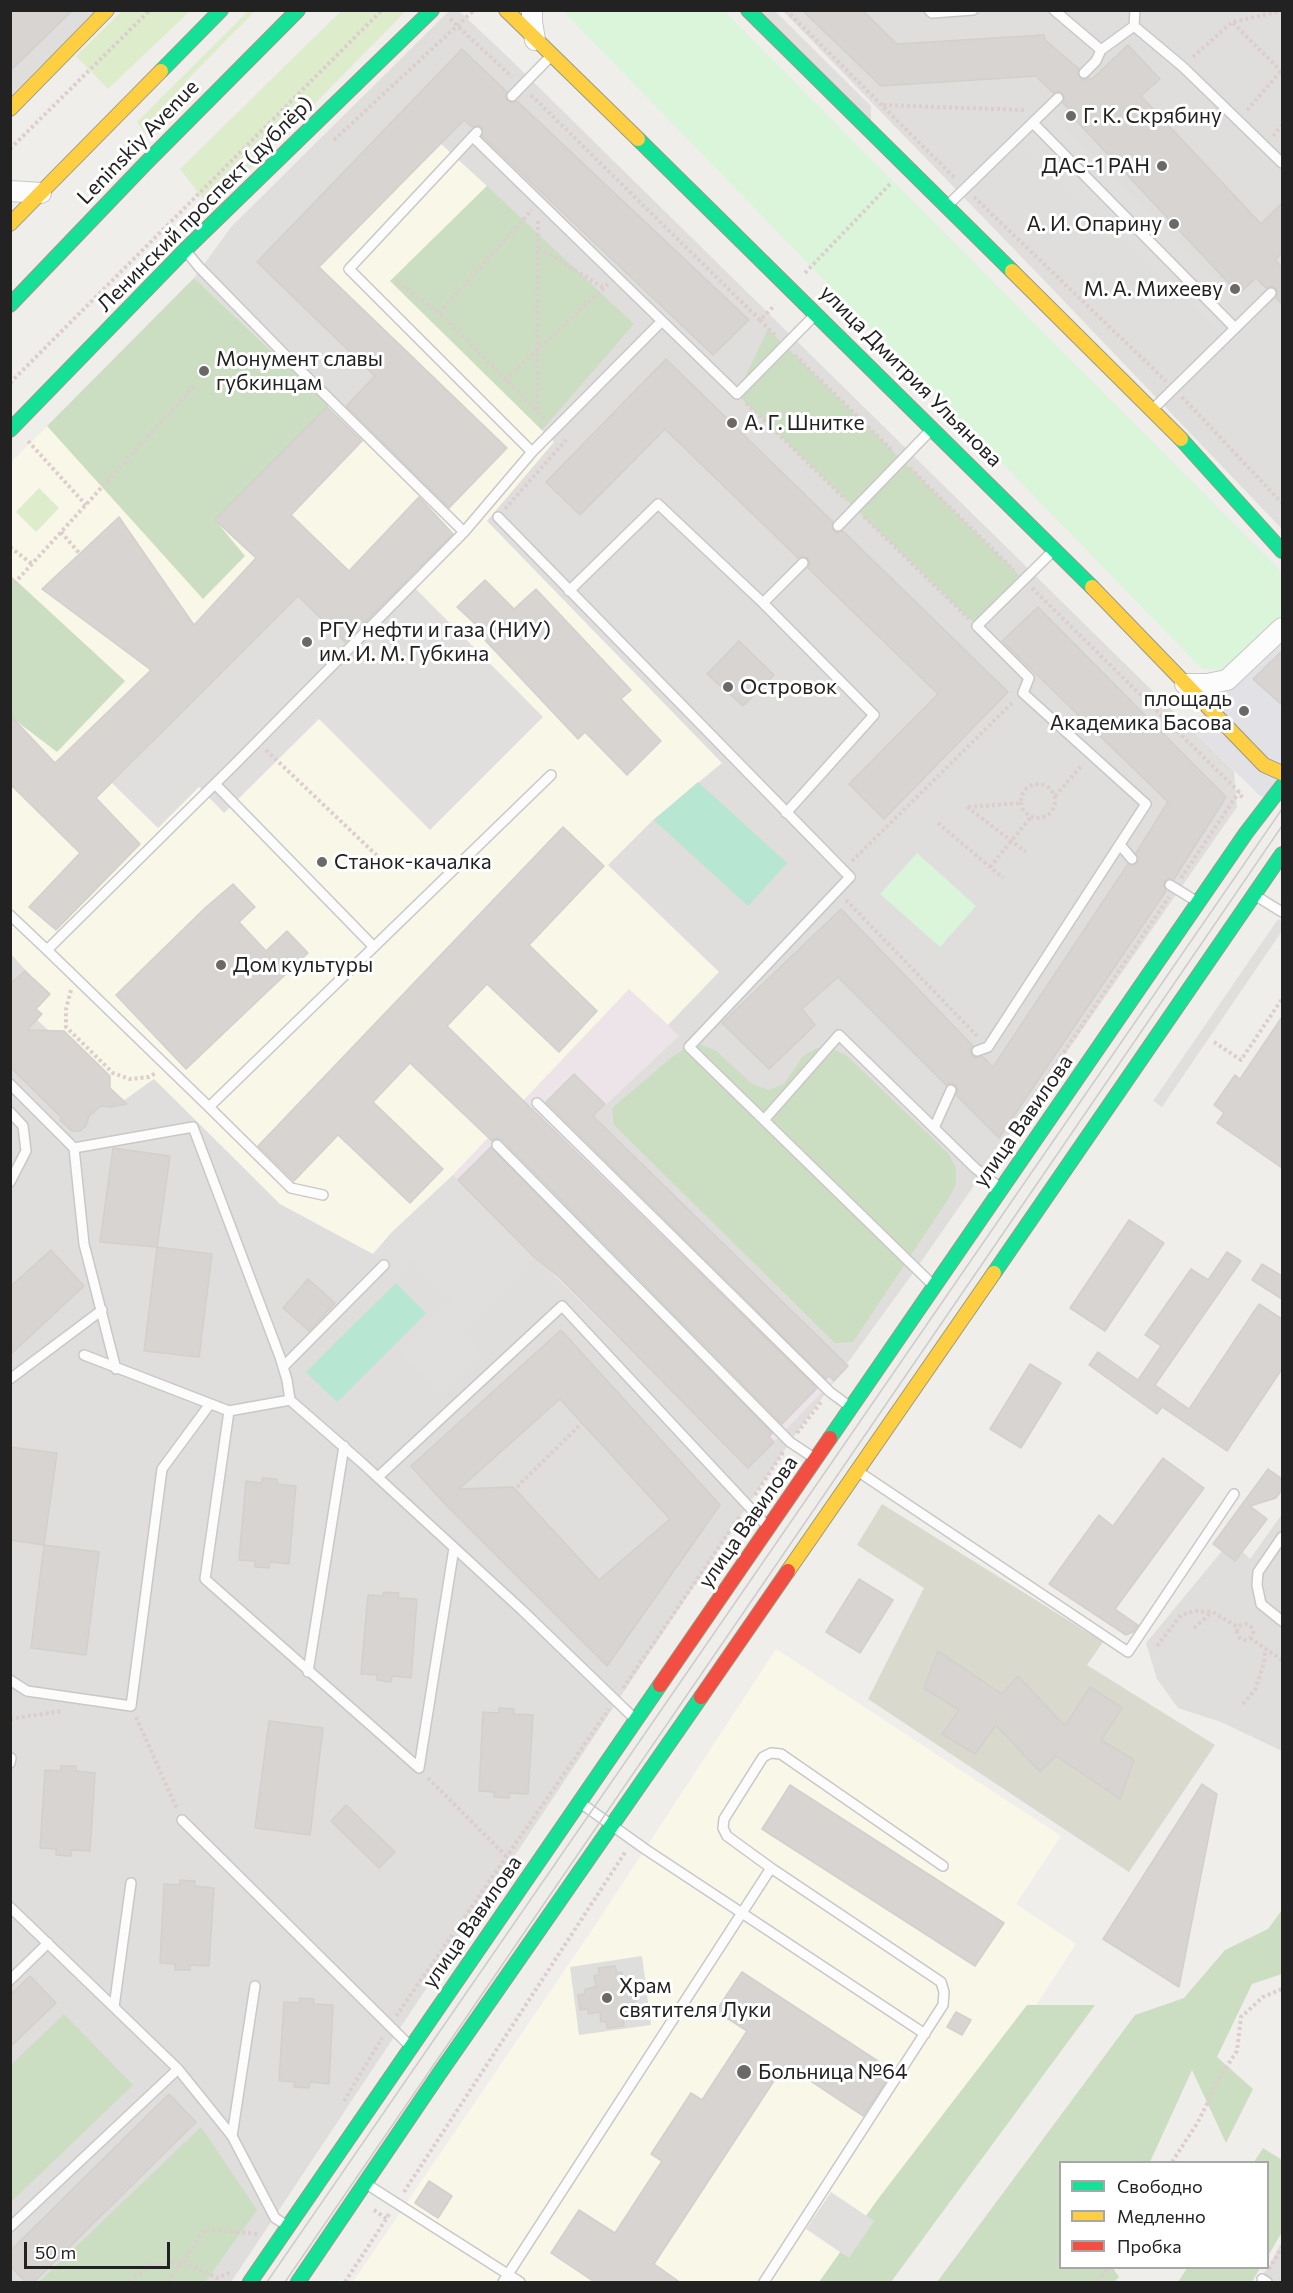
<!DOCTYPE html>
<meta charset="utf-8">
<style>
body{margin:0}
#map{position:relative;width:1293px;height:2293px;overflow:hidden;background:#f0eeeb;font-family:Commissioner,sans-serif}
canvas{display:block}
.frame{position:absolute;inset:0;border:12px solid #222;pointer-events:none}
.legend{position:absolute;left:1059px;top:2161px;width:210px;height:108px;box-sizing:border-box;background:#fff;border:2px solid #a7a7a7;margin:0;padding:8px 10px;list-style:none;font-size:18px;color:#222}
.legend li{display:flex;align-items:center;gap:12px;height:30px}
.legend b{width:30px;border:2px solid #a7a7a7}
.scale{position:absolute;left:24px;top:2242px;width:146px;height:27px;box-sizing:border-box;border:3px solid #222;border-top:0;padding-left:8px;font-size:18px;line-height:21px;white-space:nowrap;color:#222;-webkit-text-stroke:4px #fff;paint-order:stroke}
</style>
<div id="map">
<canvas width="1293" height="2293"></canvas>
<div class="frame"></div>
<ul class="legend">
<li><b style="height:8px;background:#16e098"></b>Свободно</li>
<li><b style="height:8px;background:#ffcf43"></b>Медленно</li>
<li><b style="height:8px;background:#f24e42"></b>Пробка</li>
</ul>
<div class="scale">50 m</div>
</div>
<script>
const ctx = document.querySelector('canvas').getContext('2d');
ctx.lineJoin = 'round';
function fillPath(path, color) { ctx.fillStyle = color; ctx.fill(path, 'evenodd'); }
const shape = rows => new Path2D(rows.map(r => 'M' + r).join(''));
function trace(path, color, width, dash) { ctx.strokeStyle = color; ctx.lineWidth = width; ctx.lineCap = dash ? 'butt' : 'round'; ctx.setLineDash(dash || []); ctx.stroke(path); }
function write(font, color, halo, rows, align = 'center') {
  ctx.font = font + ' Commissioner,sans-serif'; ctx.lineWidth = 6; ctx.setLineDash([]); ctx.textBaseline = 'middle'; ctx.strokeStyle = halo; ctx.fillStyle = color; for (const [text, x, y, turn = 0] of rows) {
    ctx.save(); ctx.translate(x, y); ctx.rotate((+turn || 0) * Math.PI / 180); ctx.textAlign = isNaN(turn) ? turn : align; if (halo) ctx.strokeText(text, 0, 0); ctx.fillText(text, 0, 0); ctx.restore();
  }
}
const residential = shape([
 [11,11,95,11,11,96],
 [449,11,459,11,509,58,1234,771,1237,807,916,1269,790,1442,231,2282,11,2282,11,462,194,278,231,227],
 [783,11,1282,11,1282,529,1038,274],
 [1282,1514,1282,1751,1221,1722,1178,1708,1157,1679,1146,1643,1231,1540,1250,1559],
 [1282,2241,1282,2282,1256,2282,1268,2268]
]);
const industrial = shape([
 [629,988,679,1036,594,1116,848,1366,748,1468,453,1175]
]);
const education = shape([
 [404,110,487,186,391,281,554,442,487,521,722,763,654,819,608,865,719,972,668,1025,629,989,453,1175,391,1233,373,1254,280,1204,154,1079,123,1101,108,1085,11,996,11,992,30,975,11,954,11,462,194,278,338,413,375,376,257,262],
 [776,1649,1061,1836,1016,1904,1076,1944,855,2282,353,2282,594,1927]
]);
const religious = shape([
 [642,1956,651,2025,579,2035,570,1967]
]);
const construction = shape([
 [882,1504,1103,1642,1087,1665,1215,1745,1129,1872,868,1699,924,1588,857,1545]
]);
const grass = shape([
 [122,11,190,11,108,89,76,56],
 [248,11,255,11,187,80,147,136,137,122],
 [341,11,406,11,211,209,180,169],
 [39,488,59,508,36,532,16,512]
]);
const forest = shape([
 [487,186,634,324,542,430,390,281],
 [194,278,329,405,215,520,245,556,203,599,47,426],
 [768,329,1024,580,977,626,737,394],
 [10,575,125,681,57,752,15,720,11,724],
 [701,1045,715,1050,752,1084,769,1090,784,1084,803,1056,817,1048,833,1049,847,1056,948,1153,956,1168,956,1184,949,1198,853,1342,835,1343,614,1125,612,1108,671,1058,684,1049],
 [1282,1910,1282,1974,1252,1984,1217,2057,1253,2089,1226,2143,1192,2070,1150,2162,1060,2162,1060,2268,1113,2268,1119,2277,1114,2282,937,2282,1135,2015,1184,1998,1225,1950,1268,1929],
 [1027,2005,1095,2005,891,2282,819,2282,878,2199],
 [64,2014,133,2085,11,2202,11,2065],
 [201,2127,257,2210,205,2282,39,2282],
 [1263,2148,1282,2160,1282,2232,1268,2256,1268,2162,1254,2162],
 [1187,2268,1260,2268,1252,2282,1178,2282]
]);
const park = shape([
 [563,11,724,11,1282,572,1282,614,1224,670,1202,669],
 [917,853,976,906,940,947,880,894]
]);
const pitch = shape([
 [698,782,787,863,748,906,654,820],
 [396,1283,426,1313,337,1402,306,1372]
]);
const parking = shape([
 [757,11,775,11,871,106,871,123],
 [1052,113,1246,309,1221,335,1022,140],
 [407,580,543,717,430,830,319,719,224,813,199,787,158,828,112,783,298,596,345,642],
 [1278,919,1282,922,1282,931,1162,1107,1153,1101],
 [453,1175,534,1257,461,1329,480,1349,437,1391,401,1354,455,1301,412,1257,394,1275,373,1254],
 [831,2192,874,2221,849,2258,806,2229]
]);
const plaza = shape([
 [1282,628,1282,801,1260,796,1194,731,1216,691]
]);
const building = shape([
 [10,10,73,10,10,71,10,10],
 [802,10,862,10,897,44,1044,35,1045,40,1079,69,1078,75,1083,80,1089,78,1091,80,1128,45,1160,79,1141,96,1261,224,1282,203,1282,253,1275,260,1282,267,1282,304,1276,298,1278,292,1275,288,1270,286,1266,288,1256,278,1239,294,1068,112,1070,110,1063,103,1065,99,1063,94,1059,91,1053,93,1036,76,881,86,802,10],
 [462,49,507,92,505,97,508,101,513,103,517,101,749,320,713,355,482,136,482,128,478,125,472,127,464,120,319,267,507,448,449,508,346,406,375,376,257,262,462,49],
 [666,359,833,522,833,530,837,533,843,531,1008,692,884,819,849,784,938,694,808,568,810,562,807,558,802,556,798,558,665,429,580,515,546,482,666,359],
 [327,407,362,441,291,515,349,571,419,497,453,534,345,642,298,596,96,798,140,844,56,930,29,907,80,853,10,784,10,715,55,763,151,670,42,589,119,517,194,625,256,558,215,520,327,407],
 [485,580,514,609,536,589,631,690,621,699,661,741,627,775,585,732,578,739,483,638,487,635,457,607,485,580],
 [1038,607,1226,797,1174,879,1170,878,1165,881,1163,885,1166,891,999,1138,956,1095,958,1090,956,1086,951,1083,946,1085,838,977,802,1009,815,1025,769,1069,722,1023,841,909,973,1046,970,1050,972,1056,976,1058,982,1056,993,1067,1128,864,1134,865,1138,862,1136,853,1168,802,1002,641,1038,607],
 [739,641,774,675,743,706,707,674,739,641],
 [1282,651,1282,705,1253,679,1282,651],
 [563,827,604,866,529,945,597,1011,559,1052,487,984,447,1026,817,1388,782,1424,502,1140,496,1138,492,1141,410,1063,373,1102,443,1169,410,1203,338,1135,294,1181,258,1146,563,827],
 [233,884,255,907,239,922,266,951,287,931,308,953,186,1069,116,995,205,908,233,884],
 [25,971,50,994,36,1009,42,1014,27,1030,64,1031,110,1076,110,1088,127,1104,111,1107,101,1106,89,1116,86,1126,80,1131,72,1131,60,1120,62,1118,10,1067,10,984,25,971],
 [1282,1017,1282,1168,1217,1123,1224,1113,1214,1105,1235,1075,1240,1079,1282,1017],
 [574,1074,605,1104,593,1116,848,1366,834,1381,829,1376,826,1379,546,1102,574,1074],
 [491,1147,772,1433,769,1437,774,1442,748,1468,559,1277,534,1257,458,1180,491,1147],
 [113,1148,170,1156,157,1247,100,1242,113,1148],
 [1129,1220,1164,1243,1105,1331,1070,1308,1129,1220],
 [157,1247,212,1254,199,1357,144,1351,157,1247],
 [51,1250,84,1286,10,1355,10,1287,51,1250],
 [1227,1252,1241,1261,1155,1385,1189,1409,1259,1304,1282,1319,1282,1369,1227,1451,1162,1407,1157,1414,1089,1365,1098,1352,1138,1380,1161,1346,1145,1335,1191,1269,1208,1280,1227,1252],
 [1262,1264,1282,1276,1282,1299,1252,1280,1262,1264],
 [308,1279,335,1303,309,1331,283,1308,308,1279],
 [561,1330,720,1505,607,1666,444,1503,411,1466,561,1330],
 [560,1399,670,1519,599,1580,513,1487,459,1489,560,1399],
 [1030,1364,1061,1383,1021,1448,990,1429,1030,1364],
 [10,1447,57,1453,44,1545,10,1540,10,1447],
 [1163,1458,1204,1488,1115,1609,1138,1625,1133,1632,1126,1635,1049,1584,1099,1515,1113,1526,1163,1458],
 [1268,1469,1281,1478,1281,1491,1276,1498,1250,1506,1267,1519,1235,1561,1213,1544,1268,1469],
 [262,1478,277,1479,277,1484,296,1486,289,1564,270,1562,269,1568,255,1567,255,1561,239,1560,246,1481,262,1483,262,1478],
 [44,1545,99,1552,86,1655,31,1648,44,1545],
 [859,1579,893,1600,860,1653,826,1632,859,1579],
 [384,1592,399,1593,398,1598,417,1599,411,1678,392,1676,391,1682,377,1680,377,1675,361,1674,368,1595,383,1596,384,1592],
 [938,1651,1002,1694,1018,1676,1065,1726,1090,1687,1122,1708,1101,1740,1134,1760,1120,1799,1056,1756,1040,1772,996,1725,975,1754,942,1734,959,1710,924,1688,938,1651],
 [499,1708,514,1709,514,1714,533,1715,528,1794,509,1793,509,1798,494,1797,494,1792,479,1791,483,1712,499,1713,499,1708],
 [269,1721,323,1728,310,1835,255,1828,269,1721],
 [61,1766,76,1766,76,1771,95,1773,90,1851,71,1850,71,1856,56,1855,56,1849,40,1848,45,1770,61,1771,61,1766],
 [1202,1784,1217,1794,1179,1987,1103,1939,1202,1784],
 [790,1785,1004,1923,975,1966,762,1829,790,1785],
 [346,1805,395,1852,379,1868,331,1821,346,1805],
 [180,1880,195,1881,195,1886,214,1888,209,1966,190,1965,190,1970,175,1970,175,1964,160,1963,164,1884,180,1885,180,1880],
 [615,1966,617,1973,622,1972,623,1982,634,1987,636,2000,627,2009,628,2018,623,2018,624,2026,607,2028,606,2021,601,2022,600,2012,588,2014,588,2009,580,2010,578,1995,585,1994,585,1989,596,1987,594,1976,600,1975,598,1968,615,1966],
 [742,1972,893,2071,863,2116,785,2064,654,2264,681,2283,596,2283,551,2253,579,2210,615,2233,662,2161,651,2154,672,2122,691,2093,702,2100,747,2031,716,2011,742,1972],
 [30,1976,56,2003,10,2047,10,1995,30,1976],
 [300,1998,314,1999,314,2004,333,2005,329,2084,310,2082,309,2088,294,2087,295,2082,279,2081,284,2002,299,2003,300,1998],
 [956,2012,971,2020,962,2035,947,2027,956,2012],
 [169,2094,196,2122,33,2283,27,2283,10,2266,10,2251,169,2094],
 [429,2181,452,2196,438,2218,415,2203,429,2181]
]);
const path = shape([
 [786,10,956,179],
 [450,19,512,77],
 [1233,23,1282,72],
 [1193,57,1232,22,1282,11],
 [531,95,760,320,775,305],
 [883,105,1025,110],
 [1247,110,1282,70],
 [1273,136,1282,125],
 [334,140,474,10],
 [10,149,150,10],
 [974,197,1166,381],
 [539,248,604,288],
 [805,273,891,183],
 [397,282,439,313,546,420],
 [439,313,532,210],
 [760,320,777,337],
 [795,355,892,450],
 [505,380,608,284],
 [10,383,382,10],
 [1182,397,1282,503],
 [746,403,846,500],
 [537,410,538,220],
 [28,441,86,505],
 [910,468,1014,570],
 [505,509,566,440],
 [864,517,969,619],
 [61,532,80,554],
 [10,547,32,564],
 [10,588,195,385],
 [1032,588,1239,792,1243,799],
 [266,750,391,869],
 '1021 801a17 17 0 1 1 34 0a17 17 0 1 1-34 0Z',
 [1055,796,1083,764],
 [967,807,1026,852],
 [968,807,1021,803],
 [938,823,1003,878],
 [852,861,1013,702],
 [990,867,1031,817],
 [1181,878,1239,792],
 [846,900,978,1037],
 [71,990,66,1009,66,1027,113,1073,130,1079,149,1077,156,1073],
 [1214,1042,1241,1060,1282,999],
 [1030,1102,1169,897],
 [797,1433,822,1401],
 [517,1487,582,1423],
 [755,1495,784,1451],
 '1237 1632a8 8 0 1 1 16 0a8 8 0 1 1-16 0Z',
 [1194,1628,1212,1612],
 [1250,1638,1282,1660],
 [1157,1646,1181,1615,1194,1611,1213,1612,1239,1628],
 [623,1688,740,1516],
 [1243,1704,1255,1690,1263,1666,1266,1648],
 [136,1717,177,1809],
 [10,1719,62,1711],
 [428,1778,507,1857],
 [396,2016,609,1709],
 [344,2101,382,2038],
 [1172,2162,1198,2122,1220,2077,1237,2051,1241,2017,1263,1997,1282,1989],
 [404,2192,626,1851],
 [374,2210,387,2219],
 [1269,2269,1282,2247],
 [130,2282,149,2265,184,2262,217,2278,232,2272],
 [168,2282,205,2229,258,2234],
 [345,2282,390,2213],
 [1099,2282,1108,2268]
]);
const lane = shape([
 [929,10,932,13,973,10],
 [1054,10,1101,50,1096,61,1084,73],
 [1134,26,1135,10],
 [1101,50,1134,26,1183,67,1282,163],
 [512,96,550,57],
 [1033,123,1235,328],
 [473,137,737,394,815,315],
 [948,205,1058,98],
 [1155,407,1271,293],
 [532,452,662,321],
 [498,517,850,877,689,1047,933,1285],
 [838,526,930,431],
 [464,532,532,452,349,269,477,132],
 [569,591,658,504,763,603,874,715,786,813],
 [763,603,803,563],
 [215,784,374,947],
 [1121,846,1132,859],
 [1170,885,1196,901],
 [1256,896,1282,912],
 [10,915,47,950,236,763,464,532,294,364,199,267,186,251],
 [47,950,209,1107,551,775],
 [977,1051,988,1047,1146,804,1023,693,1029,678,977,626,1054,550],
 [10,1084,74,1148],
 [537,1103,830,1392,849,1406],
 [209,1107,291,1188,323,1195],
 [10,1112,23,1126,26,1151,10,1182],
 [764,1120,839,1035,975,1168,998,1186],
 [934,1128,951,1090],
 [497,1145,790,1442,814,1458],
 [84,1355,229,1411,290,1400],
 [283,1367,384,1265],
 [116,1369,84,1244,74,1148,193,1127,280,1357,287,1380,290,1400,361,1462,522,1610,635,1719],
 [10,1379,102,1310],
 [229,1411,205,1579,419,1768,454,1548],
 [859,1472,1128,1652,1234,1494],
 [378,1477,562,1306,767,1526],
 [1282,1537,1258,1572,1257,1585,1261,1604,1282,1621],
 [308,1672,344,1446],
 [10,1680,27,1691,131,1706,162,1469,210,1404],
 [10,1763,11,1758],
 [582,1804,645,1849,925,2034],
 [182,1820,410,2046],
 [10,1907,178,2069,232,2136,275,2218,286,2225],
 [10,1980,48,1943],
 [114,2007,131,1883],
 [232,2136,255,1986],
 [368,2185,520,2282],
 [10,2227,178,2069],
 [1262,2279,1267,2282],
 [503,2282,771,1868],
 [764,2282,943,2005,944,1992,941,1982,771,1868,727,1836,723,1828,724,1819,763,1757,771,1753,781,1754,943,1866]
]);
const street = shape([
 [532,10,532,22,535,40],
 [10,191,41,193],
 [1185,684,1207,684,1227,680,1282,628]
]);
const fast = shape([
 [748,10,1012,271],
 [161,71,221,10],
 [638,139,1092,587],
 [10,305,145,164,298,10],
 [10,430,185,250,432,10],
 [1181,439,1282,551],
 [994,1273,1282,854],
 [830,1438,1246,833,1282,786],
 [250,2282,660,1685],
 [298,2282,439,2074,701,1697]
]);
const slow = shape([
 [506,10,638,139],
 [10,109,107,10],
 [10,224,161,71],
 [1012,271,1181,439],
 [1092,587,1264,765,1282,773],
 [788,1571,994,1273]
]);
const jam = shape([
 [660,1685,830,1438],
 [701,1697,788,1571]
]);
const tram = shape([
 [267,2282,1282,809],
 [285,2282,1282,826]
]);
const markers = [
 [1071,116,6,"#6a6968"],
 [1162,166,6,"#6a6968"],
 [1174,224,6,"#6a6968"],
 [1235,289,6,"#6a6968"],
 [204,371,6,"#6a6968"],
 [732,423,6,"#6a6968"],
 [307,642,6,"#6a6968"],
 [728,687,6,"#6a6968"],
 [1244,711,6,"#6a6968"],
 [322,862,6,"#6a6968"],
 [221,965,6,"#6a6968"],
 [607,1998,6,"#6a6968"],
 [744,2072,8,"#6a6968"]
];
const poiNames = [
 ["Г. К. Скрябину",1083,116],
 ["ДАС-1 РАН",1150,166,"right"],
 ["А. И. Опарину",1162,224,"right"],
 ["М. А. Михееву",1223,289,"right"],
 ["Монумент славы",216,359],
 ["губкинцам",216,383],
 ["А. Г. Шнитке",744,423],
 ["РГУ нефти и газа (НИУ)",319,630],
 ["им. И. М. Губкина",319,654],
 ["Островок",740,687],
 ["площадь",1232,699,"right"],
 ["Академика Басова",1232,723,"right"],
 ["Cтанок-качалка",334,862],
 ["Дом культуры",233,965],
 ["Храм",619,1986],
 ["святителя Луки",619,2010],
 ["Больница №64",758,2072]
];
const streetNames = [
 ["Leninskiy Avenue",138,142,-46],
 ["Ленинский проспект (дублёр)",205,204,-45],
 ["улица Дмитрия Ульянова",911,376,45],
 ["улица Вавилова",1023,1121,-55],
 ["улица Вавилова",748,1522,-55],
 ["улица Вавилова",472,1922,-55]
];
fillPath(residential, '#dfdedc');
fillPath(industrial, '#ede4e9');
fillPath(education, '#f8f7e8');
fillPath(religious, '#dededc');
fillPath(construction, '#d9d9cd');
fillPath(grass, '#ddeccb');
fillPath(forest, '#cbdec1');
fillPath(park, '#daf5da');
fillPath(pitch, '#b7e6d2');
fillPath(parking, '#e0dfde');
fillPath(plaza, '#e2e1e5');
fillPath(building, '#d7d4d2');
trace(building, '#d3d0cc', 1.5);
trace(lane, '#c9c8c7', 12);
trace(street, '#c9c8c7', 22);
trace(fast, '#999a82', 16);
trace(slow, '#999a82', 16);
trace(jam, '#999a82', 16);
trace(path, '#dccecd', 4, [3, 3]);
trace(lane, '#fdfcfc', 9);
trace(street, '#fdfcfc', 20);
trace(fast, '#16e098', 14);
trace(slow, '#ffcf43', 14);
trace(jam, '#f24e42', 14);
trace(tram, '#ccc', 1.5);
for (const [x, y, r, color] of markers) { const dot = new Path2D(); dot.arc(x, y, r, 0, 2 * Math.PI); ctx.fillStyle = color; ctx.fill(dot); trace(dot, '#fff', 2); }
write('21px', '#222', '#fff', poiNames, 'left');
write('21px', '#222', '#fff', streetNames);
</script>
